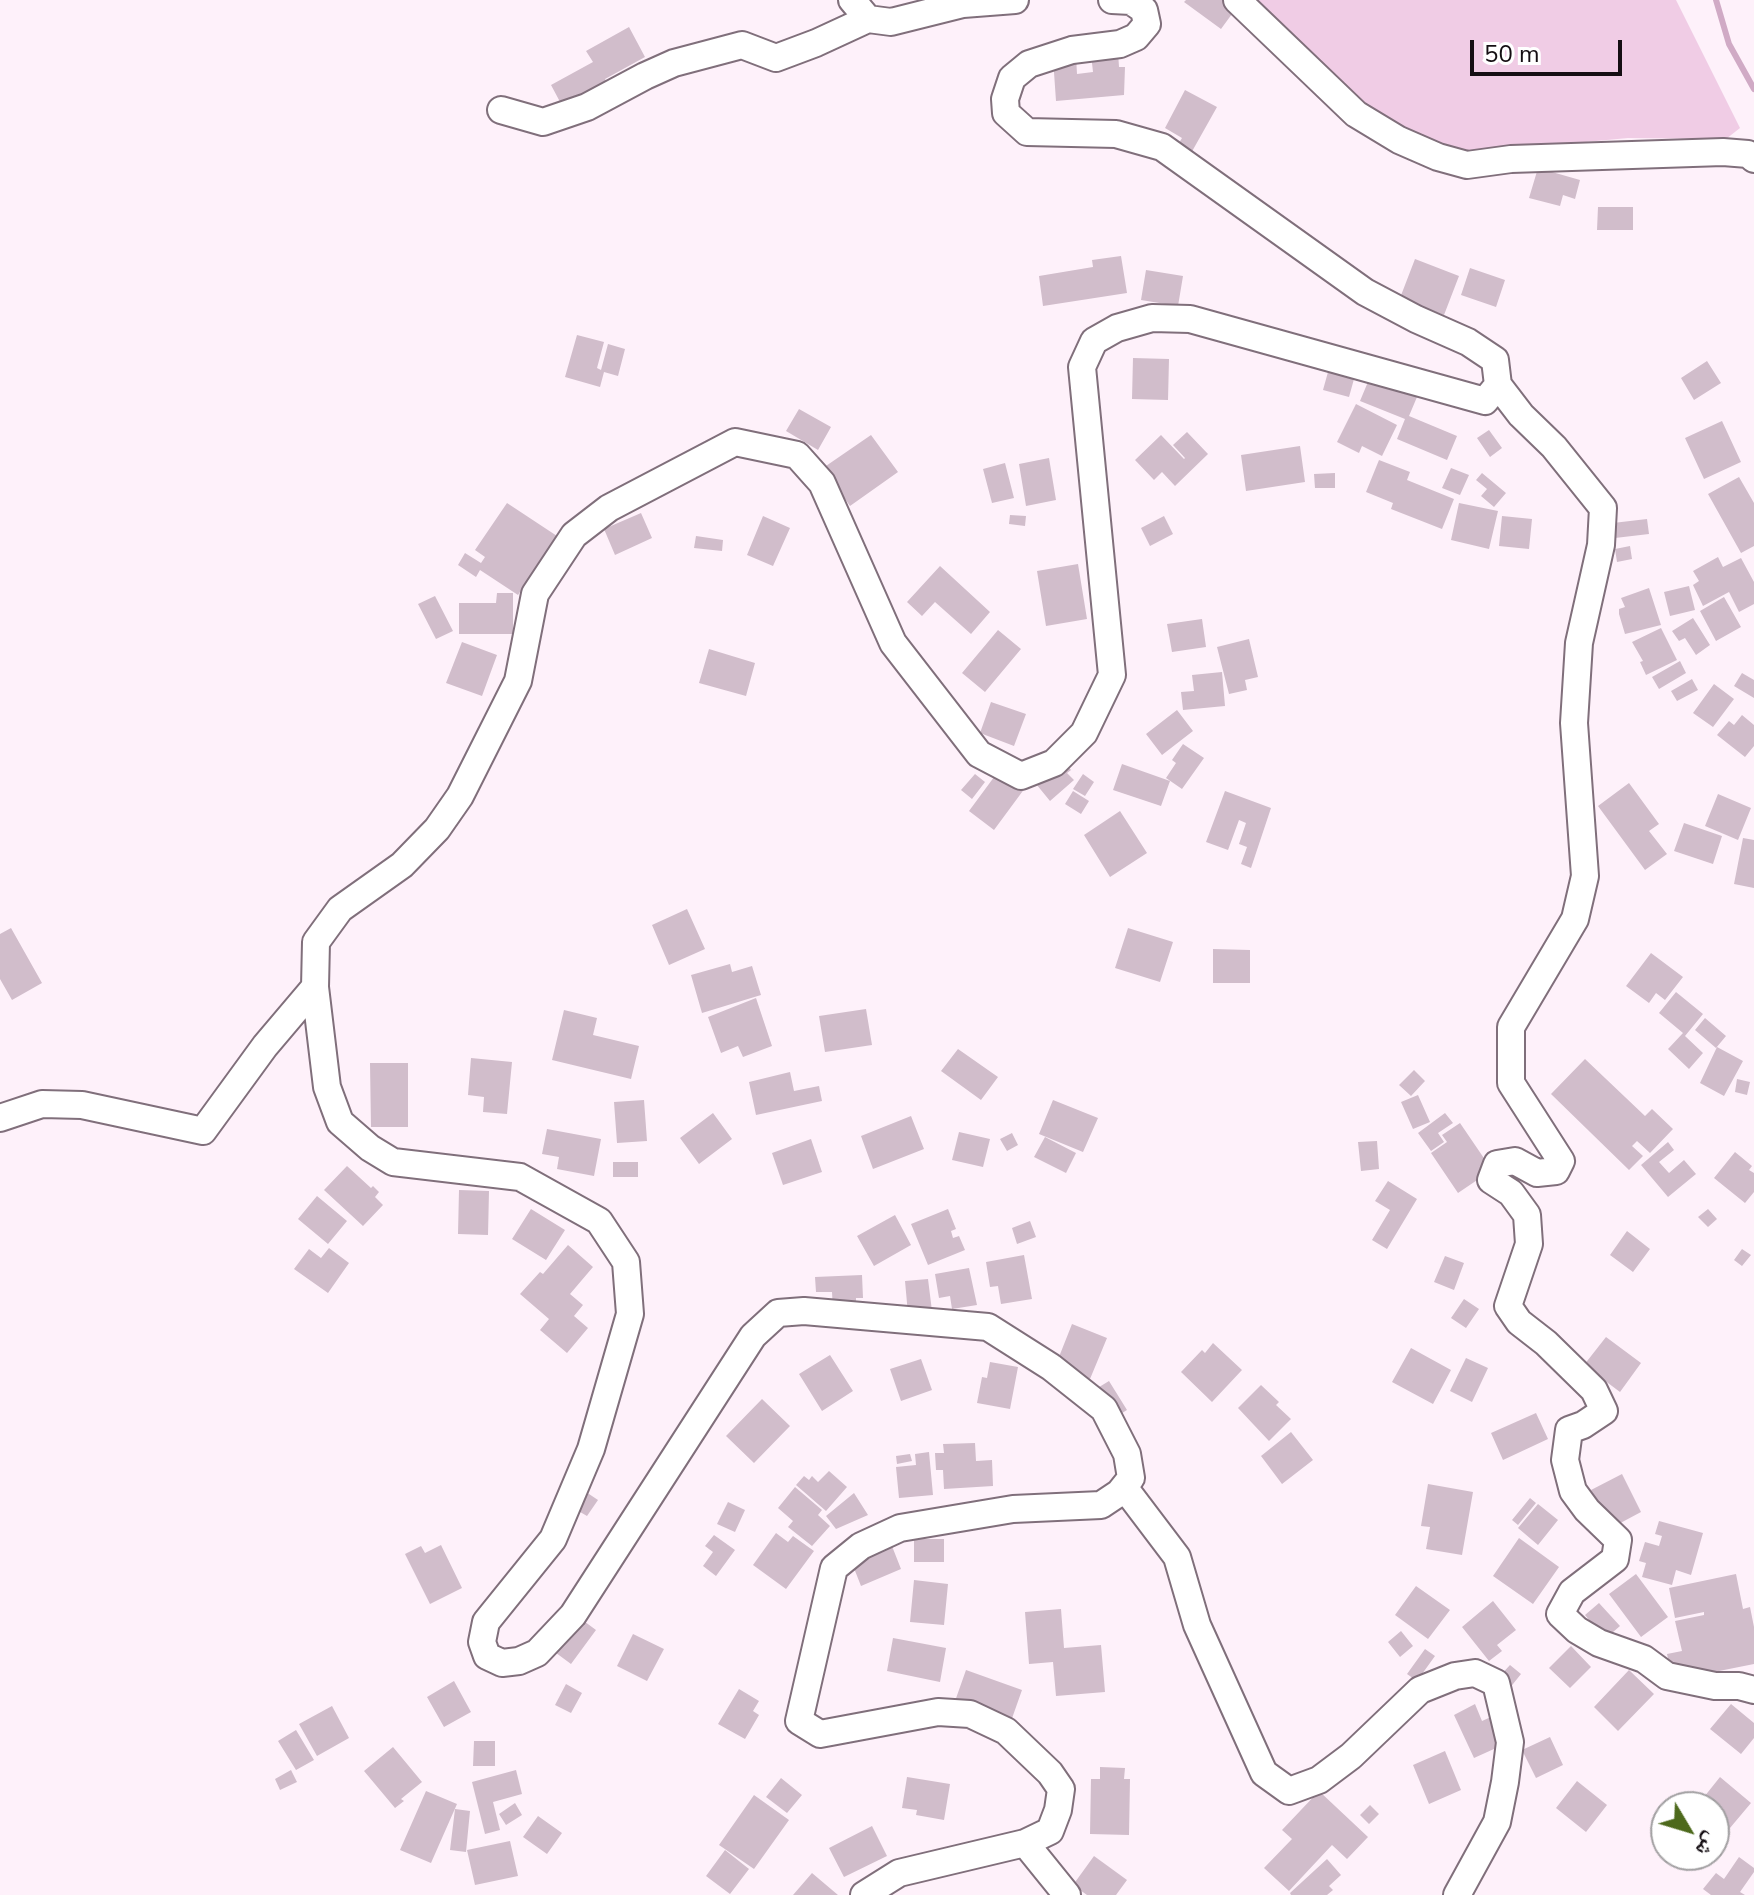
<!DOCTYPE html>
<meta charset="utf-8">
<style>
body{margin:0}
#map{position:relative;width:1754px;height:1895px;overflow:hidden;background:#fef1fa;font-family:"Nunito Sans","Noto Naskh Arabic",sans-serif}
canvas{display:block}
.north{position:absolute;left:1650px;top:1791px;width:80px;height:80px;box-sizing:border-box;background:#fff;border:2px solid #a19fa1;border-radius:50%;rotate:128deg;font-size:22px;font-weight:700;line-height:32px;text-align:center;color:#150e13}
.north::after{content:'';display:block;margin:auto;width:28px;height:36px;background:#4d691c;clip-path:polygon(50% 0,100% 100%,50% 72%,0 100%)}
.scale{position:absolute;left:1470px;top:40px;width:152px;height:36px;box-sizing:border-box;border:4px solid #150e13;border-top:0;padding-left:10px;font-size:24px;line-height:28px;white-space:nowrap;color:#150e13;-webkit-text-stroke:6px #fff;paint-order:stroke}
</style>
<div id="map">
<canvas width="1754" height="1895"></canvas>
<div class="north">ش</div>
<div class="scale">50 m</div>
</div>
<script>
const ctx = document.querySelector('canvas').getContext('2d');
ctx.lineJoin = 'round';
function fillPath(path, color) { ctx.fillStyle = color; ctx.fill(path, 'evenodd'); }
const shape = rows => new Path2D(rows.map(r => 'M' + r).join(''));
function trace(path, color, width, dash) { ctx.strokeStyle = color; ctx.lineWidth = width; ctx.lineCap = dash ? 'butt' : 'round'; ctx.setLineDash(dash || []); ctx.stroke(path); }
const green = shape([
 [1245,0,1676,0,1740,128,1726,139,1628,138,1457,154,1377,116]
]);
const stream = shape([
 [1716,0,1729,44,1754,89]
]);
const building = shape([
 [1186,0,1235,0,1240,3,1221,29,1184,2],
 [629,27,645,57,605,79,610,88,566,113,551,85,593,62,586,51],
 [1118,52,1119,67,1125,67,1124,95,1056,101,1053,58,1076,56,1077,74,1093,72,1091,54],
 [1185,90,1217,107,1190,155,1176,148,1182,138,1165,128],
 [1538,168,1580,180,1575,199,1563,195,1560,206,1529,198],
 [1598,207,1633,207,1633,230,1597,230],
 [1121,256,1127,293,1043,306,1039,276,1093,267,1092,260],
 [1415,259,1459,276,1444,315,1400,298],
 [1470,268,1505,280,1496,307,1461,295],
 [1146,270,1183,276,1178,306,1141,300],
 [577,335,604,342,597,368,601,370,608,344,625,349,618,376,604,372,600,387,565,377],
 [1133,358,1169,359,1168,400,1132,399],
 [1707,361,1721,383,1694,400,1681,378],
 [1328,372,1354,379,1349,397,1323,390],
 [1370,377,1417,397,1409,416,1457,436,1447,460,1397,439,1405,419,1360,401],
 [1356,404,1397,425,1382,456,1362,446,1359,453,1337,442],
 [799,409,831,427,818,450,786,431],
 [1722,421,1741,462,1704,479,1685,438],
 [1489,430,1502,448,1490,457,1477,438],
 [1187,432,1208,454,1175,486,1162,472,1154,480,1135,460,1161,435,1184,459,1185,458,1173,445],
 [871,435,898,472,850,506,823,468],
 [1300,446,1305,482,1246,491,1241,455],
 [1049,458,1056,500,1026,506,1019,464],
 [1379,460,1410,472,1407,480,1454,499,1442,529,1391,509,1393,503,1366,492],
 [1005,463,1014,498,992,503,983,469],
 [1451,468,1469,475,1460,495,1442,488],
 [1335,473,1335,488,1315,488,1314,474],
 [1482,473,1506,493,1494,507,1481,496,1487,489,1476,480],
 [1739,477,1754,503,1754,546,1741,553,1708,494],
 [507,503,557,536,518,595,480,570,476,577,458,565,465,553,481,563,485,557,475,550],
 [1459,503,1498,511,1489,549,1451,540],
 [641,513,652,538,615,555,604,529],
 [1010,515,1026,516,1025,526,1009,524],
 [763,516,790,528,773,566,747,555],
 [1164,516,1173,534,1150,546,1141,528],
 [1502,516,1532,519,1529,549,1499,546],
 [1647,519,1649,534,1615,538,1613,523],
 [696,536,723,540,722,551,694,548],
 [1630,546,1632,559,1617,562,1615,549],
 [1718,557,1723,567,1741,558,1754,582,1754,604,1739,612,1729,592,1703,606,1693,585,1699,581,1693,571],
 [1078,564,1087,619,1046,626,1037,571],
 [940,566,990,612,971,634,935,602,922,616,907,602],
 [1689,586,1695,610,1670,616,1664,592],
 [1649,588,1661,625,1625,634,1619,614,1619,609,1625,607,1621,598],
 [497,593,513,593,513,634,459,634,459,603,496,603],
 [435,596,453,631,436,639,418,604],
 [1724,597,1741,627,1716,641,1700,611],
 [1693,618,1710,645,1696,655,1685,638,1679,641,1672,631],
 [1202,619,1206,647,1172,652,1167,624],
 [1661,628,1677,660,1646,675,1640,662,1643,661,1632,642],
 [998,630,1021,649,985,692,962,673],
 [1249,639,1258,677,1245,680,1247,690,1229,694,1217,647],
 [462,642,497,655,482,696,446,683],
 [709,649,755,663,746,696,699,683],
 [1680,661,1686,673,1659,689,1652,677],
 [1222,672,1225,706,1183,710,1181,692,1194,691,1192,675],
 [1742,673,1754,680,1754,698,1734,686],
 [1692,679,1698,690,1677,701,1671,691],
 [1714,684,1734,699,1713,727,1693,713],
 [991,702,1026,714,1014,746,980,733],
 [1177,710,1193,731,1162,755,1146,734],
 [1742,715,1754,725,1754,746,1745,757,1717,735,1729,721,1734,725],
 [1183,744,1204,758,1182,789,1166,778,1176,763,1172,760],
 [1059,756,1071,770,1067,773,1074,780,1050,801,1032,779],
 [1122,764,1170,781,1161,806,1113,790],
 [1000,769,1025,788,994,830,969,811],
 [975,774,985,782,972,799,961,790],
 [1083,774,1094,782,1085,796,1073,789],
 [1629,783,1659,824,1649,831,1667,854,1645,870,1598,806],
 [1073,791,1089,801,1081,814,1065,804],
 [1225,791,1271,808,1251,868,1241,864,1247,847,1239,844,1246,823,1239,820,1228,850,1206,842],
 [1718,794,1751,808,1738,840,1705,826],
 [1120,811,1147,853,1110,877,1084,835],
 [1684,823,1722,836,1713,864,1674,851],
 [1743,838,1754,840,1754,888,1734,884],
 [687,909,705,949,669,965,652,925],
 [11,928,42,983,12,1000,0,979,0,934],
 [1128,928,1173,942,1160,982,1115,968],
 [1213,949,1250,950,1250,983,1213,983],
 [1651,953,1683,977,1665,1000,1656,993,1649,1003,1626,986],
 [730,964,732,972,752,966,761,995,702,1013,691,975],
 [1676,992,1703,1014,1685,1036,1703,1053,1689,1069,1668,1049,1683,1033,1659,1013],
 [756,998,772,1046,743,1057,738,1046,721,1053,708,1017],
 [866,1009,872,1045,825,1052,819,1016],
 [564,1010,597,1018,593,1035,639,1046,631,1079,552,1060],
 [1705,1018,1726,1036,1716,1048,1695,1030],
 [1717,1047,1743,1061,1724,1096,1700,1083],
 [958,1049,998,1077,981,1100,941,1071],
 [471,1058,512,1062,507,1114,483,1112,484,1097,468,1095],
 [1585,1059,1645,1116,1652,1109,1673,1129,1650,1153,1637,1141,1632,1146,1643,1156,1629,1170,1551,1094],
 [370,1063,408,1063,408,1127,371,1127],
 [1414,1070,1425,1081,1411,1096,1399,1085],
 [790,1072,794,1091,819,1086,822,1101,756,1115,749,1082],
 [1737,1079,1750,1082,1747,1095,1735,1092],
 [1418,1095,1430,1122,1413,1129,1401,1102],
 [644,1100,647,1141,617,1143,614,1102],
 [1053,1100,1098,1118,1083,1152,1039,1134],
 [713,1113,732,1139,699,1164,680,1138],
 [1445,1113,1453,1123,1438,1133,1444,1142,1431,1151,1418,1133],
 [911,1116,924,1149,873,1169,861,1136],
 [1460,1123,1492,1170,1458,1193,1431,1153,1447,1142,1442,1135],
 [547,1129,601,1139,594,1176,557,1169,559,1157,542,1154],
 [959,1132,990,1139,983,1167,952,1160],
 [1012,1133,1018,1145,1007,1151,1000,1139],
 [1045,1137,1076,1153,1066,1173,1034,1157],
 [811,1139,822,1172,783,1185,772,1153],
 [1377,1141,1379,1169,1361,1171,1358,1142],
 [1668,1142,1674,1150,1659,1162,1669,1173,1684,1160,1696,1174,1668,1197,1641,1165],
 [1735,1152,1752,1166,1749,1170,1754,1173,1754,1192,1745,1203,1714,1178],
 [613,1162,638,1162,638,1177,613,1177],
 [347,1166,371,1188,373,1186,379,1192,375,1197,383,1205,363,1226,324,1190],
 [1388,1181,1417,1199,1387,1249,1372,1240,1390,1210,1375,1201],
 [459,1190,489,1191,488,1235,458,1234],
 [317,1196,347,1221,328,1244,298,1219],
 [531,1209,565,1230,546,1260,512,1239],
 [948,1209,956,1229,951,1231,953,1238,959,1236,965,1250,928,1265,911,1224],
 [1708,1209,1717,1219,1708,1227,1698,1217],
 [895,1215,911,1245,874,1266,857,1236],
 [1030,1221,1036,1237,1017,1244,1012,1228],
 [1627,1231,1650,1249,1633,1272,1610,1255],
 [568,1245,593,1267,570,1294,583,1305,574,1316,588,1328,567,1353,540,1330,549,1319,520,1294,540,1272,543,1274],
 [329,1248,349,1263,328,1293,294,1269,309,1249,321,1258],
 [1742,1249,1751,1255,1742,1266,1734,1260],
 [1024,1255,1032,1299,1001,1304,998,1286,990,1287,986,1262],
 [1445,1256,1464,1263,1454,1290,1434,1282],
 [969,1268,977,1305,952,1309,950,1296,939,1298,935,1274],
 [862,1275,863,1298,856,1298,856,1310,833,1311,832,1292,816,1292,815,1277],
 [928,1279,932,1311,908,1314,905,1281],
 [1464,1299,1479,1309,1466,1328,1451,1318],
 [1072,1324,1107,1338,1090,1379,1055,1367],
 [1606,1337,1641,1363,1620,1392,1584,1365],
 [1213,1343,1242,1370,1212,1402,1181,1372,1202,1350,1205,1353],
 [1411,1348,1451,1370,1433,1404,1392,1382],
 [830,1355,853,1391,822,1411,799,1374],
 [1466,1358,1488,1368,1472,1402,1450,1391],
 [921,1359,932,1390,901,1401,890,1369],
 [990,1362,1018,1367,1010,1409,977,1403,982,1377,987,1378],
 [1109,1381,1127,1410,1109,1421,1091,1392],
 [1261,1385,1279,1402,1276,1405,1291,1419,1269,1441,1238,1408],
 [762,1399,790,1426,754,1463,726,1436],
 [1536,1413,1548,1439,1503,1460,1491,1433],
 [1291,1432,1313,1460,1282,1484,1261,1456],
 [975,1443,976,1461,992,1460,993,1486,944,1489,943,1470,936,1470,935,1453,944,1453,943,1444],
 [929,1452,933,1495,899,1498,896,1467,916,1465,915,1454],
 [910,1454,912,1461,897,1464,896,1456],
 [829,1471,847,1487,826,1511,796,1485,804,1476,809,1480,812,1476,818,1482],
 [1622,1474,1641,1512,1611,1528,1591,1490],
 [1428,1484,1473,1492,1462,1555,1426,1549,1430,1527,1421,1526],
 [795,1487,822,1510,818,1515,830,1526,812,1546,788,1527,793,1521,778,1508],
 [586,1492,598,1500,587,1516,575,1509],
 [854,1493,868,1515,836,1529,826,1516],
 [1530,1498,1536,1503,1518,1525,1512,1520],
 [728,1502,745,1510,735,1532,717,1524],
 [1538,1504,1558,1520,1538,1545,1518,1528],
 [1659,1521,1703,1533,1691,1575,1676,1570,1672,1585,1642,1577,1646,1563,1639,1561,1645,1542,1659,1546,1662,1536,1655,1534],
 [776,1533,788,1542,793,1536,814,1551,786,1589,753,1565],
 [714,1535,735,1550,716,1576,703,1566,713,1552,705,1546],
 [888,1536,901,1569,861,1586,848,1553],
 [1519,1538,1559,1567,1533,1604,1493,1576],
 [914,1539,944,1539,944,1562,914,1562],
 [441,1545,462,1588,430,1604,405,1554,421,1546,425,1553],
 [1636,1574,1668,1617,1641,1637,1609,1594],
 [1736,1574,1743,1609,1750,1607,1754,1627,1754,1664,1684,1678,1682,1665,1670,1668,1667,1654,1682,1651,1675,1621,1704,1615,1704,1612,1675,1618,1669,1588],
 [914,1580,948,1584,944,1625,910,1622],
 [1416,1586,1450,1610,1428,1639,1395,1615],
 [1493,1601,1516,1630,1497,1645,1502,1651,1489,1661,1462,1627],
 [1599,1603,1620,1626,1605,1639,1585,1615],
 [1061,1609,1064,1648,1101,1645,1105,1692,1056,1696,1053,1662,1029,1664,1025,1612],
 [573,1613,596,1630,571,1664,548,1647],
 [1401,1631,1413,1646,1400,1657,1388,1642],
 [633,1634,664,1649,647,1681,617,1666],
 [893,1638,946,1648,940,1682,887,1671],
 [1571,1646,1591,1667,1570,1688,1549,1668],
 [1425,1649,1435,1656,1417,1681,1407,1674],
 [1510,1665,1521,1674,1509,1689,1497,1679],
 [966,1670,1022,1690,1010,1724,954,1704],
 [1629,1670,1654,1694,1618,1731,1594,1707],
 [454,1681,471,1712,444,1727,427,1697],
 [566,1684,582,1693,571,1713,555,1705],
 [739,1689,759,1701,753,1711,759,1715,745,1739,718,1724],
 [1475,1704,1482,1721,1493,1716,1505,1744,1474,1758,1454,1715],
 [1731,1704,1754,1723,1754,1738,1741,1754,1710,1729],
 [332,1706,349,1738,317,1756,299,1724],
 [296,1730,314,1760,296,1770,278,1741],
 [1550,1737,1563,1765,1536,1778,1522,1750],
 [474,1741,495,1741,495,1766,473,1766],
 [393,1747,422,1782,401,1799,404,1801,395,1808,364,1771],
 [1445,1751,1461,1790,1429,1804,1413,1765],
 [1100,1767,1125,1768,1124,1779,1130,1779,1129,1835,1090,1834,1091,1779,1100,1779],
 [291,1770,297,1782,280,1790,275,1779],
 [516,1770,522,1794,493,1802,500,1830,485,1834,472,1782],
 [907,1777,950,1784,944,1820,916,1815,917,1810,902,1808],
 [1720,1777,1751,1803,1714,1847,1714,1807,1696,1807],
 [781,1778,802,1795,787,1813,766,1797],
 [1577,1781,1607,1805,1586,1832,1556,1808],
 [426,1791,457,1804,431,1863,400,1850],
 [1319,1791,1368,1837,1347,1859,1332,1845,1289,1891,1264,1868,1292,1839,1282,1830],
 [754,1795,789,1820,754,1869,719,1845],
 [515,1803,522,1815,506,1825,499,1814],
 [1370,1805,1379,1814,1369,1824,1360,1815],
 [455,1809,470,1811,466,1852,450,1850],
 [538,1816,562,1833,547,1854,523,1837],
 [872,1826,887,1856,844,1877,829,1848],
 [510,1841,518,1876,475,1885,467,1850],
 [725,1850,749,1869,730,1894,706,1876],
 [1094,1856,1127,1880,1116,1895,1087,1895,1073,1885],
 [1739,1857,1754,1868,1754,1872,1740,1892,1745,1895,1711,1895,1703,1889,1716,1873,1724,1879],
 [1327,1859,1341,1875,1329,1886,1333,1890,1327,1895,1291,1895,1290,1893],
 [812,1873,838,1895,793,1895]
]);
const minor = shape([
 [852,0,868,19,891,22,963,4,1015,0],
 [1237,0,1356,114,1399,140,1438,157,1467,165,1511,159,1723,152,1748,154,1754,159],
 [501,110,543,122,587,107,645,76,674,63,742,45,776,58,816,43,868,19],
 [1498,385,1521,415,1554,447,1603,508,1601,545,1579,643,1574,723,1585,876,1575,919,1511,1027,1511,1083,1561,1161,1556,1171,1537,1173,1515,1161,1497,1164,1491,1180,1511,1193,1527,1215,1529,1244,1508,1306,1519,1322,1546,1343,1594,1390,1604,1411,1583,1425,1569,1430,1565,1460,1573,1491,1587,1510,1618,1540,1615,1559,1572,1592,1560,1614,1577,1630,1599,1643,1644,1659,1667,1676,1715,1686,1739,1686,1754,1690],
 [0,1118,42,1104,82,1105,203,1131,265,1046,315,987],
 [1124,1487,1177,1557,1197,1625,1264,1773,1289,1791,1319,1780,1351,1756,1420,1690,1455,1676,1475,1673,1496,1683,1510,1742,1505,1782,1497,1822,1457,1895],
 [1025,1843,1067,1895],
 [864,1895,899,1873,1025,1843,1050,1831,1058,1810,1061,1789,1050,1773,1006,1731,970,1714,938,1712,820,1734,799,1721,834,1568,861,1546,900,1528,1013,1509,1101,1505,1119,1493,1131,1478,1127,1454,1104,1409,1051,1367,988,1327,804,1311,778,1313,753,1336,573,1615,537,1653,519,1661,502,1663,487,1656,482,1642,486,1622,553,1539,591,1449,630,1314,626,1262,599,1221,520,1177,393,1162,370,1148,340,1122,327,1087,315,987,316,942,340,909,402,865,437,829,460,796,518,681,535,594,574,535,609,508,735,442,797,455,822,483,893,643,979,754,1021,776,1054,763,1084,733,1112,675,1082,367,1094,341,1117,328,1152,318,1190,319,1485,401,1498,385,1495,360,1468,342,1416,319,1365,292,1162,147,1116,134,1027,132,1006,113,1005,99,1012,78,1029,64,1072,50,1120,44,1136,37,1147,24,1144,10,1131,1,1112,0]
]);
fillPath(green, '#f0cce5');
trace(stream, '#d0aac5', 6);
fillPath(building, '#d1bdcb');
trace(minor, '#806f7b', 30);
trace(minor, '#fff', 26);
</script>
